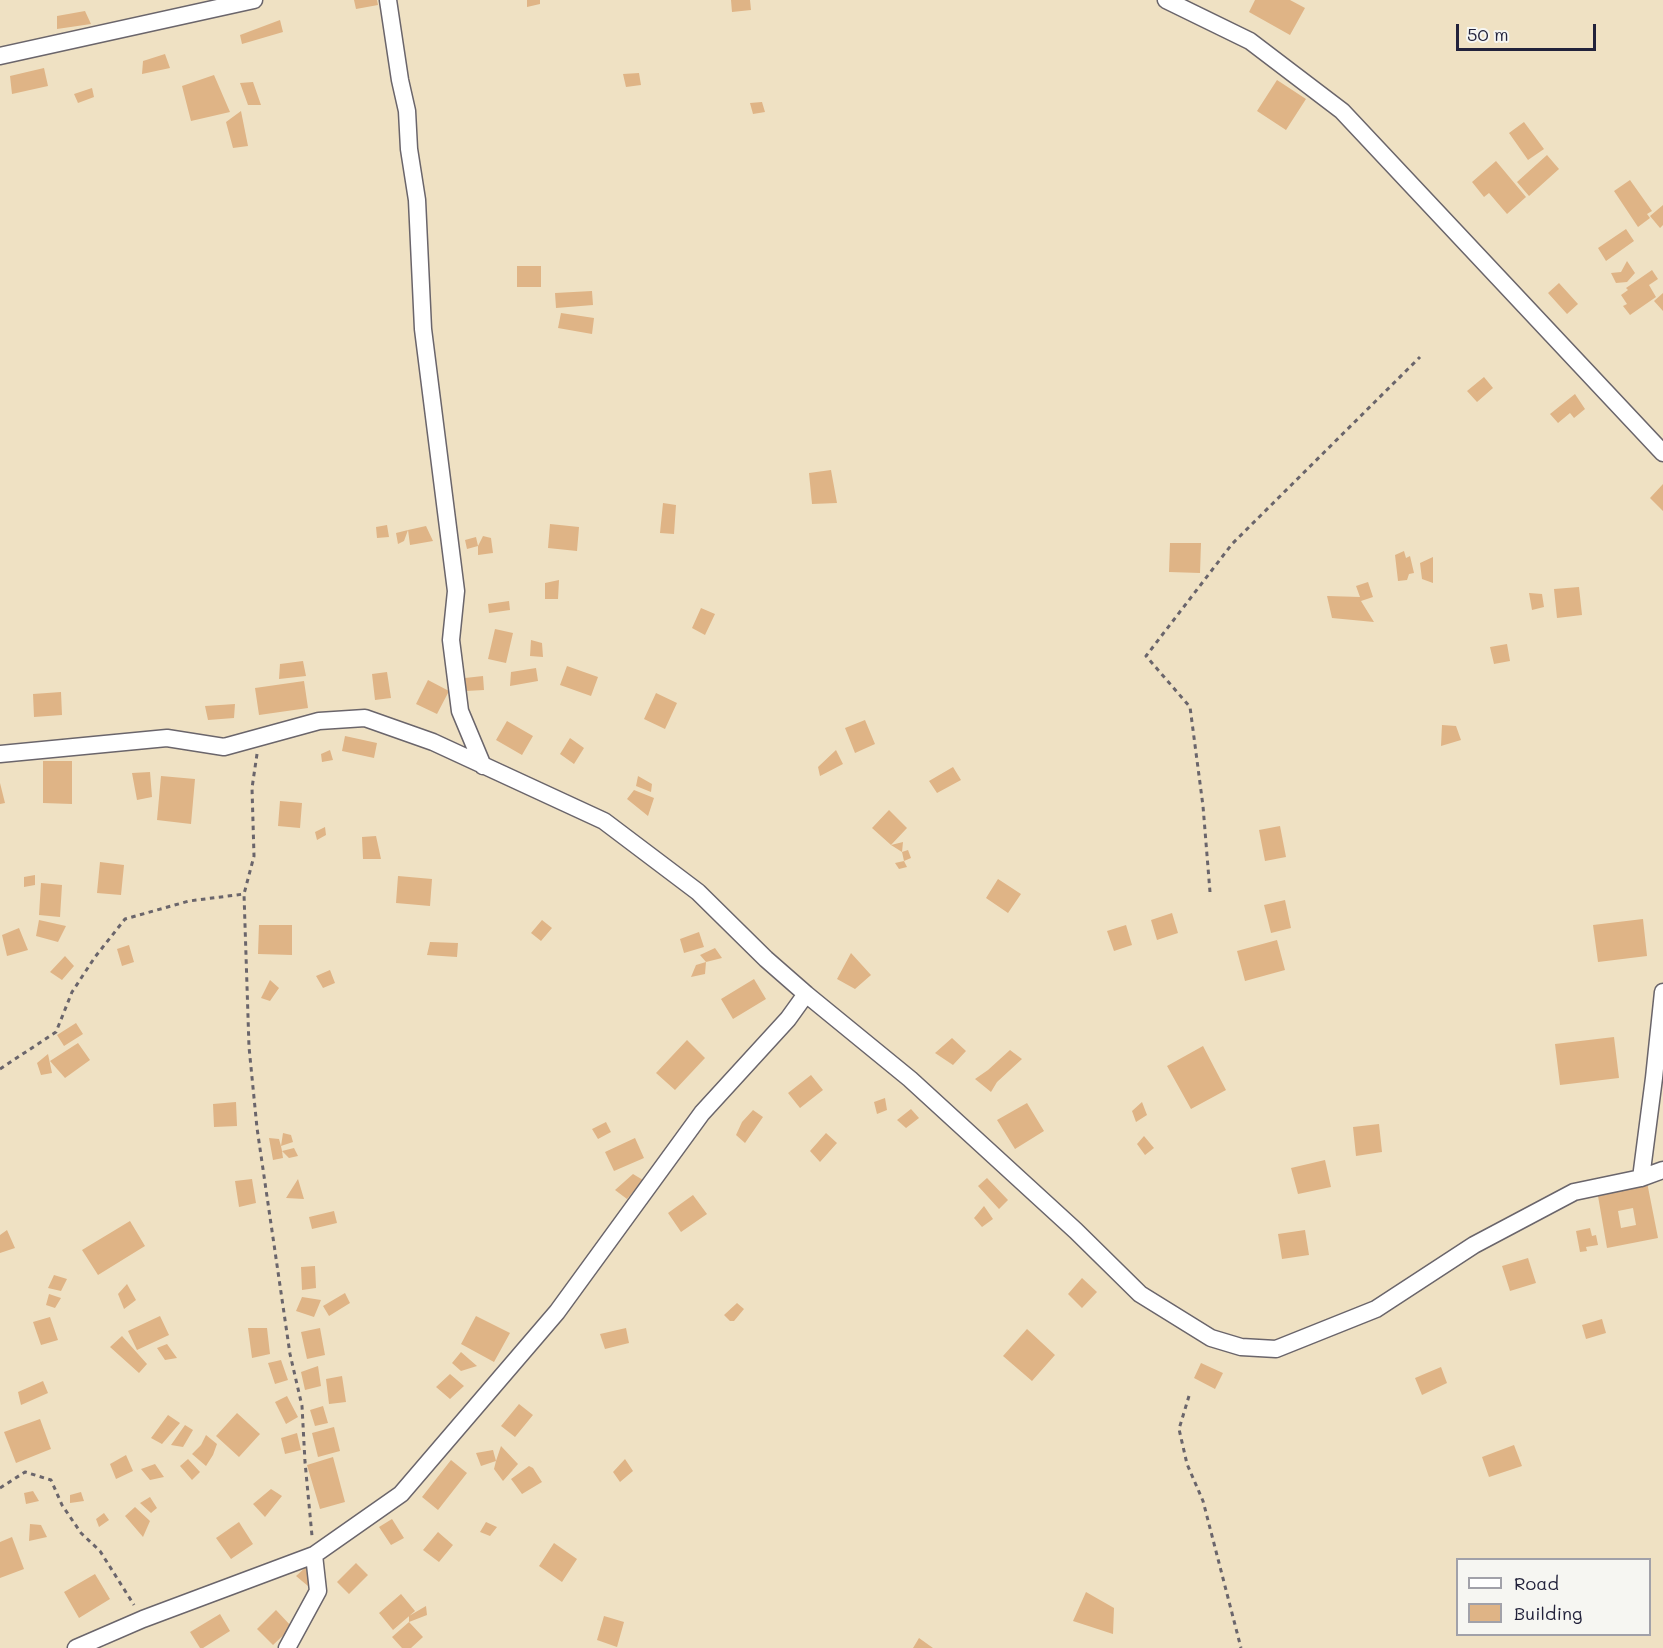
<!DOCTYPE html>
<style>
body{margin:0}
#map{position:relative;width:1663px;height:1648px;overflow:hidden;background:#efe1c3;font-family:Mali,sans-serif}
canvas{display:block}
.legend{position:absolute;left:1456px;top:1558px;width:195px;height:78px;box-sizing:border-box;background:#f6f6f2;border:2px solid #a1a1a9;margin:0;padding:8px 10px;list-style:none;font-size:18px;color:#22223b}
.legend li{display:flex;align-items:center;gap:12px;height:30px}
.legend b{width:30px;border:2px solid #a1a1a9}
.scale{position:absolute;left:1456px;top:24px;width:140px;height:27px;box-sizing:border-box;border:3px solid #22223b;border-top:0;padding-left:8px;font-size:18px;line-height:21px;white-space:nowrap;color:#22223b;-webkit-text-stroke:4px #f6f6f2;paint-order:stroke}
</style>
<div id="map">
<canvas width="1663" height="1648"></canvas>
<ul class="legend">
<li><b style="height:8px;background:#fff"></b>Road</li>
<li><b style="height:16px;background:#dfb486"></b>Building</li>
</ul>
<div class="scale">50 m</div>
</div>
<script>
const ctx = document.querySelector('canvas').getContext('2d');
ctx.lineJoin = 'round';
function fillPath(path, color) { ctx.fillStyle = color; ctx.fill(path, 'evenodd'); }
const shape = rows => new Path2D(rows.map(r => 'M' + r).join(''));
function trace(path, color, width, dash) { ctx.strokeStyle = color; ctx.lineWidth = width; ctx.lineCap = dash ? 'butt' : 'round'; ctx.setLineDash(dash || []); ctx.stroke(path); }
const building = shape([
 [354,0,377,0,378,5,356,9],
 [527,0,540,0,540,4,527,7],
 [731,0,750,0,751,10,732,12],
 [1255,0,1290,0,1305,8,1290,35,1249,12],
 [85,11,91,24,57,29,57,16],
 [280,20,283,32,242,44,240,35],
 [165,54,170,68,142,74,143,61],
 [44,68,48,86,12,94,10,76],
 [639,73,641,85,626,87,623,74],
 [214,75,230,112,191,121,182,86],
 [1277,80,1306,99,1286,130,1257,111],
 [253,82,261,105,248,105,240,83],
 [92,88,94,97,78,103,74,94],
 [762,102,765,112,753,114,750,103],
 [241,111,248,146,233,148,226,122],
 [1524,122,1544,149,1528,160,1509,133],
 [1547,155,1559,169,1529,196,1517,182],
 [1496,161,1526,197,1507,214,1489,193,1484,197,1472,182],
 [1630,180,1652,211,1647,214,1650,218,1638,227,1614,191],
 [1663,205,1663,225,1660,228,1650,216],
 [1626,229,1634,241,1606,261,1598,248],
 [1627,261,1635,273,1627,282,1616,283,1611,273,1621,272],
 [517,266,541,266,541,287,517,287],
 [1652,270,1658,279,1649,285,1656,297,1630,315,1623,306,1627,304,1621,295,1628,290,1626,288],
 [1559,283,1578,304,1567,314,1548,293],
 [592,291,593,305,556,308,555,293],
 [1663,293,1663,311,1654,301],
 [561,313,594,318,592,334,558,328],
 [1484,377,1493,388,1477,402,1467,391],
 [1575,394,1585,409,1574,418,1570,413,1558,423,1550,414],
 [831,470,837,503,812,504,809,473],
 [1663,484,1663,511,1650,498],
 [663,503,676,505,674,534,660,533],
 [550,524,579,527,577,551,548,548],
 [387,525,389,537,377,538,376,527],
 [426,526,433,541,410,545,408,530],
 [408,530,404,541,398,544,396,533],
 [483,536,491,538,493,553,478,555,478,546],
 [476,537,478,546,467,549,465,540],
 [1170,543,1201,543,1200,573,1169,572],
 [1404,551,1406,558,1410,556,1414,573,1409,574,1407,580,1398,581,1395,555],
 [1433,557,1433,583,1422,579,1420,563],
 [559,580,558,599,545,599,545,583],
 [1368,582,1373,597,1361,601,1374,622,1332,618,1327,596,1360,597,1356,586],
 [1579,587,1582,615,1557,618,1554,589],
 [1529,593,1542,594,1544,607,1532,610],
 [509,601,510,610,489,613,488,604],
 [701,608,715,614,705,635,692,628],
 [495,629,513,633,506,663,488,659],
 [531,640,542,643,543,657,530,656],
 [1507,644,1510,661,1494,664,1490,647],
 [303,661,306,676,279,679,280,664],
 [567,666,598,677,591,696,560,685],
 [536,668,538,681,510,686,511,672],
 [387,672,391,698,375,700,372,674],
 [483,676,484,690,466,691,465,678],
 [428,680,449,691,437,714,416,704],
 [304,681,308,708,259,715,255,688],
 [61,692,62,715,34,717,33,694],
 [656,693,677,703,665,729,644,719],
 [235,704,234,718,208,720,205,706],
 [865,720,875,744,855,753,845,728],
 [507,721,533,736,522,755,496,740],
 [1442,725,1456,726,1461,740,1441,746],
 [345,736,377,743,374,758,342,751],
 [570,738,584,748,574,764,560,754],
 [330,750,333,760,322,762,321,754],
 [836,750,843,764,820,776,818,767],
 [43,761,72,761,72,804,43,803],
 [953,767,961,780,937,793,929,781],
 [150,772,152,797,137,800,132,773],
 [161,776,195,779,191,824,157,820],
 [638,776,652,784,651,792,636,786],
 [0,783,5,803,0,804],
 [634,790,654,798,648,816,627,799],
 [280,801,302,803,300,828,278,826],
 [889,810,907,828,891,845,903,842,902,852,891,845,872,828],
 [1280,826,1286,857,1265,861,1259,830],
 [325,827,326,835,317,840,315,832],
 [376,836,381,859,363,859,362,837],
 [908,850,911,858,904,861,902,852],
 [904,861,907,867,899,869,895,863],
 [100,862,124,865,121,895,97,893],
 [35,875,35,885,24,887,24,877],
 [398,876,432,879,430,906,396,903],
 [998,879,1021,894,1008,913,986,898],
 [41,883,62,885,60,917,39,915],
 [1285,900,1291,928,1271,933,1264,905],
 [1172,913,1178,933,1157,940,1151,920],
 [1643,919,1647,956,1598,962,1593,925],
 [39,920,66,926,58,942,36,936],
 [542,920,552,928,541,941,531,933],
 [259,925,292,925,292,955,258,954],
 [1126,925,1132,945,1114,951,1107,931],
 [19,928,28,950,7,956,2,935],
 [699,932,704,947,684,953,680,939],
 [1277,940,1285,970,1245,981,1237,951],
 [430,942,458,943,457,957,427,955],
 [129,945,134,962,122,966,117,949],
 [715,948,722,958,706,962,705,974,691,977,696,965,706,962,700,955],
 [851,953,871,975,855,989,837,979],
 [65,956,74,966,62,980,50,972],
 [330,970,335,983,323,988,316,976],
 [754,979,766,999,733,1019,721,999],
 [270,980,279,988,270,1001,261,998],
 [76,1023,83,1034,64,1046,57,1035],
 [1614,1037,1619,1078,1560,1085,1555,1044],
 [952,1038,966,1051,953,1065,935,1053],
 [687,1040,705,1058,675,1090,656,1073],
 [78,1043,90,1060,65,1078,50,1061],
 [1203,1046,1226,1090,1191,1109,1167,1066],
 [1010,1050,1022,1059,997,1082,991,1092,975,1079,988,1070],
 [48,1054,52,1073,41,1075,37,1063],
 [811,1075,823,1090,800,1108,788,1093],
 [885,1098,887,1110,877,1114,874,1102],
 [236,1102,237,1126,214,1127,213,1104],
 [1142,1102,1147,1115,1136,1122,1132,1111],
 [1027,1103,1044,1131,1015,1149,997,1120],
 [911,1109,919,1118,906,1128,897,1120],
 [753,1110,763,1117,745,1143,736,1135,742,1122],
 [606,1122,611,1132,598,1139,592,1129],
 [1379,1124,1382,1152,1356,1156,1353,1127],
 [283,1133,291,1135,293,1142,281,1146,282,1151,294,1148,298,1156,289,1158,282,1151,283,1158,273,1160,269,1138,279,1139,281,1146],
 [826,1133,837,1143,820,1162,810,1151],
 [1144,1136,1154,1148,1145,1155,1137,1144],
 [635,1138,644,1158,614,1171,605,1152],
 [1325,1160,1331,1187,1298,1194,1291,1168],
 [633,1174,643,1180,627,1199,615,1190],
 [1646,1177,1658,1238,1607,1248,1598,1196,1622,1191,1620,1182],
 [1633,1208,1636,1225,1621,1228,1618,1211],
 [987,1178,1008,1200,999,1209,978,1186],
 [252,1179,256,1203,239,1207,235,1181],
 [298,1179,304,1199,286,1198],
 [693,1195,707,1214,681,1232,668,1213],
 [984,1206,993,1219,982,1227,974,1218],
 [334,1211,337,1223,312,1229,309,1217],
 [130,1221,145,1246,98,1275,82,1250],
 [1590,1228,1592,1236,1596,1235,1598,1245,1586,1247,1587,1251,1580,1252,1576,1231],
 [7,1230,15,1248,0,1253,0,1235],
 [1305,1230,1309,1255,1282,1259,1278,1234],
 [1528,1258,1536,1283,1510,1291,1502,1266],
 [315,1266,316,1288,302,1290,301,1267],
 [54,1275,67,1279,61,1291,48,1288],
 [1082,1278,1097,1292,1082,1308,1068,1294],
 [127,1284,136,1300,124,1309,118,1294],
 [345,1293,350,1303,329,1316,323,1306],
 [49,1294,61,1298,55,1308,46,1305],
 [302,1297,321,1300,314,1317,296,1311],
 [737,1303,744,1309,734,1321,730,1321,724,1315],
 [160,1316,169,1335,137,1350,128,1331],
 [476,1316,510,1333,494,1362,461,1344],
 [50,1317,58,1340,41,1345,33,1322],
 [1602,1319,1606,1333,1586,1339,1582,1325],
 [248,1328,267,1328,270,1354,252,1358],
 [320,1328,325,1355,307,1359,301,1332],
 [626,1328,629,1343,605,1349,600,1334],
 [1027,1329,1055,1355,1032,1381,1003,1356],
 [122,1336,147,1364,139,1373,110,1347],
 [167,1344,177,1358,165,1360,157,1348],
 [461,1352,477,1366,461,1371,452,1363],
 [281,1360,288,1380,275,1384,268,1363],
 [1201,1363,1223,1373,1215,1389,1194,1378],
 [318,1366,321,1386,305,1390,301,1372],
 [1441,1367,1447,1383,1422,1395,1415,1378],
 [450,1374,464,1386,450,1399,436,1387],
 [342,1376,346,1402,329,1404,326,1379],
 [43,1381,48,1393,21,1405,18,1392],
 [287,1396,298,1417,286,1424,275,1402],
 [519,1404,533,1415,515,1437,501,1426],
 [323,1406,328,1423,315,1426,310,1410],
 [237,1413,260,1434,239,1457,216,1436],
 [168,1415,180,1423,162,1444,151,1438],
 [40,1419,51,1449,16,1463,4,1432],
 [185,1425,193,1430,183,1447,171,1445],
 [334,1427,340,1451,318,1457,312,1433],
 [297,1433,301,1450,285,1454,281,1438],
 [206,1435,217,1444,213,1455,206,1466,192,1454,201,1445],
 [1514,1445,1522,1466,1489,1477,1482,1457],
 [501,1446,518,1464,503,1481,494,1469,496,1461,481,1466,476,1453,493,1450,496,1461],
 [126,1455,133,1471,116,1479,110,1464],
 [333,1457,345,1502,320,1509,307,1465],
 [188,1459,200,1472,192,1480,180,1466],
 [625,1459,633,1471,620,1482,613,1472],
 [451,1460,467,1473,438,1510,422,1497],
 [155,1464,164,1477,150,1480,141,1469],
 [529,1466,533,1468,542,1482,522,1494,511,1479],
 [271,1489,282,1496,265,1517,253,1504],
 [33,1491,39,1501,26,1504,24,1493],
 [81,1492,84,1501,70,1503,70,1495],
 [150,1497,157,1508,151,1513,140,1503],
 [135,1507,150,1521,143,1537,125,1516],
 [104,1513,109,1520,99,1527,96,1519],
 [392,1519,404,1538,391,1545,379,1527],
 [239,1522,253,1544,231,1559,216,1538],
 [486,1522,497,1527,490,1536,480,1532],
 [30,1524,41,1525,47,1537,29,1541],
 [438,1532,453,1545,439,1562,423,1550],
 [12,1537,24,1569,0,1578,0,1542],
 [554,1543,577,1559,562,1582,539,1566],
 [356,1563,368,1575,349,1594,337,1582],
 [306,1567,317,1576,308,1586,296,1576],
 [95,1574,110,1599,79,1618,64,1592],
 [1086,1592,1114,1608,1113,1634,1073,1621],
 [401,1594,415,1611,393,1630,379,1613],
 [426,1606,427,1615,409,1622,409,1616],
 [276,1610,292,1627,273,1645,257,1629],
 [220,1614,230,1631,203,1648,200,1648,190,1632],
 [604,1616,624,1622,617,1647,597,1640],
 [409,1622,423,1637,411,1648,402,1648,392,1637],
 [919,1638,933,1648,913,1648]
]);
const path = shape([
 [257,754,252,788,254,856,244,894,249,1047,257,1128,290,1354,302,1406,305,1462,312,1536],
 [1210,892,1203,806,1190,707,1146,656,1232,544,1420,357],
 [0,1069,56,1032,72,992,95,957,125,919,189,901,244,894],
 [1189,1396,1179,1429,1187,1464,1203,1501,1241,1648],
 [0,1488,25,1472,51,1480,62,1505,81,1533,100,1551,134,1605]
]);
const minor = shape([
 [388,0,400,80,407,111,409,149,417,200,423,329,456,591,451,640,460,711,483,766],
 [1166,0,1250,41,1342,111,1663,453],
 [0,56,254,0],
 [0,754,167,738,224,747,319,721,365,718,433,742,604,821,698,892,766,959,806,994],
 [1641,1178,1663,1170],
 [76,1648,143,1619,314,1555,401,1494,557,1312,702,1113,788,1019,806,994,910,1079,1076,1231,1140,1294,1211,1338,1241,1347,1276,1349,1376,1309,1474,1245,1574,1192,1641,1178,1654,1078,1663,992],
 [287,1648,318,1591,314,1555]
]);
fillPath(building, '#dfb486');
trace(minor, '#6a656b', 19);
trace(path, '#6a656b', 3, [4.5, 4.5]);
trace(minor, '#fff', 16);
</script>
